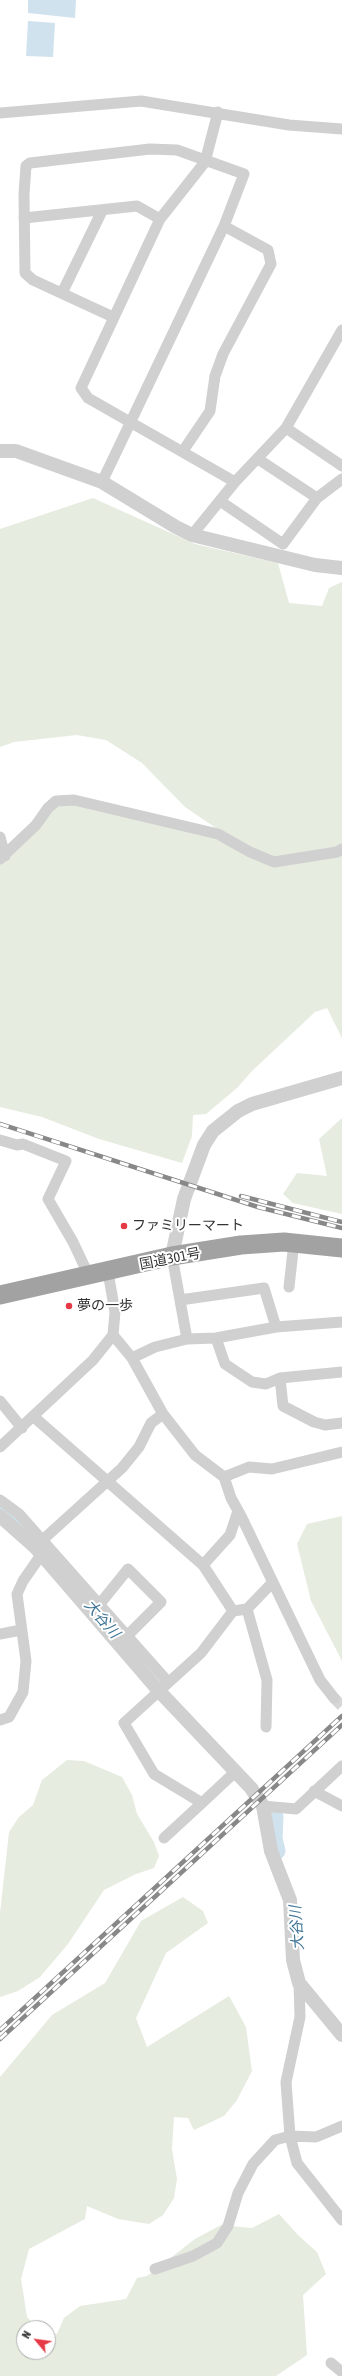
<!DOCTYPE html>
<meta charset="utf-8">
<style>
body{margin:0}
#map{position:relative;width:342px;height:2376px;overflow:hidden;background:#fff;font-family:"Asap Condensed",sans-serif}
canvas{display:block}
.north{position:absolute;left:16px;top:2320px;width:40px;height:40px;box-sizing:border-box;background:#fff;border:1px solid #adadad;border-radius:50%;rotate:299deg;font-size:11px;font-weight:700;line-height:16px;text-align:center;color:#333}
.north::after{content:'';display:block;margin:auto;width:14px;height:18px;background:#e63946;clip-path:polygon(50% 0,100% 100%,50% 72%,0 100%)}
</style>
<div id="map">
<canvas width="342" height="2376"></canvas>
<div class="north">N</div>
</div>
<script>
const ctx = document.querySelector('canvas').getContext('2d');
ctx.lineJoin = 'round';
function fillPath(path, color) { ctx.fillStyle = color; ctx.fill(path, 'evenodd'); }
const shape = rows => new Path2D(rows.map(r => 'M' + r).join(''));
function trace(path, color, width, dash) { ctx.strokeStyle = color; ctx.lineWidth = width; ctx.lineCap = dash ? 'butt' : 'round'; ctx.setLineDash(dash || []); ctx.stroke(path); }
function write(font, color, halo, rows, align = 'center') {
  ctx.font = font + ' "Asap Condensed","Noto Sans JP",sans-serif'; ctx.lineWidth = 4; ctx.setLineDash([]); ctx.textBaseline = 'middle'; ctx.strokeStyle = halo; ctx.fillStyle = color; for (const [text, x, y, turn = 0] of rows) {
    ctx.save(); ctx.translate(x, y); ctx.rotate((+turn || 0) * Math.PI / 180); ctx.textAlign = isNaN(turn) ? turn : align; if (halo) ctx.strokeText(text, 0, 0); ctx.fillText(text, 0, 0); ctx.restore();
  }
}
const green = shape([
 [93,498,195,544,278,563,289,603,322,606,329,588,342,582,342,1038,327,1008,315,1012,252,1071,237,1088,206,1114,193,1115,192,1136,182,1163,99,1139,42,1117,0,1107,0,861,56,801,216,828,185,807,142,763,106,740,77,735,14,742,0,747,0,529],
 [342,1118,342,1214,293,1203,283,1194,297,1173,327,1176,319,1139],
 [342,1516,342,1661,311,1601,297,1544,307,1524],
 [67,1760,84,1761,122,1777,132,1795,137,1814,154,1842,159,1856,154,1868,136,1874,104,1890,68,1944,40,1977,18,1991,0,1997,0,1913,9,1832,19,1817,33,1805,42,1780],
 [183,1897,203,1911,208,1923,166,1953,136,2018,147,2047,229,1996,246,2027,252,2071,237,2100,224,2116,194,2130,188,2118,174,2117,172,2149,177,2179,174,2198,163,2215,149,2224,118,2219,87,2206,85,2219,29,2249,21,2279,27,2317,38,2328,24,2328,24,2352,48,2352,48,2332,57,2334,64,2318,80,2306,126,2299,137,2278,147,2276,195,2239,221,2225,252,2228,279,2214,298,2235,317,2252,326,2274,303,2295,307,2355,276,2376,0,2376,0,2077,52,2015,105,1983,141,1921]
]);
const water = shape([
 [28,0,76,0,75,18,28,13],
 [28,21,55,23,53,57,26,56]
]);
const river = shape([
 [0,1507,34,1538],
 [275,1817,274,1838,277,1851]
]);
const minorTunnel = shape([
 [334,1698,342,1706]
]);
const minor = shape([
 [218,112,205,162,160,219,81,388,88,398,235,482],
 [0,113,141,101,289,125,342,129],
 [24,218,137,206,160,219],
 [62,293,102,211],
 [286,428,342,466],
 [183,451,210,411,215,376,223,354,271,264,268,250,224,226],
 [258,459,317,498],
 [102,482,224,226,244,174,177,150,150,149,30,163,26,166,24,194,25,273,33,280,113,317],
 [220,501,283,544,317,498,342,479],
 [192,535,235,482,286,428,342,330],
 [0,837,5,856],
 [0,859,36,825,48,808,56,801,74,800,218,834,250,852,274,862,337,852,342,849],
 [0,1140,17,1145,23,1144,66,1161,48,1199,73,1242,89,1276],
 [172,1256,187,1339],
 [289,1287,294,1242],
 [180,1300,264,1288,276,1327],
 [113,1335,132,1358,163,1414,195,1455,224,1477,231,1498,241,1516,320,1680,334,1698],
 [216,1338,225,1364,252,1382,266,1384,280,1378,342,1372],
 [132,1358,155,1347,187,1339,216,1338,276,1327,342,1322],
 [280,1378,283,1406,314,1422,325,1425,342,1423],
 [0,1401,22,1428],
 [34,1417,203,1565,233,1611],
 [0,1447,93,1360,113,1335,115,1312,108,1272],
 [224,1477,249,1467,272,1469,342,1452],
 [0,1500,19,1514,168,1682],
 [37,1545,122,1468,139,1447,151,1423,163,1414],
 [203,1565,230,1535,238,1511],
 [99,1605,128,1569,161,1602,127,1636],
 [247,1609,267,1680,266,1727],
 [0,1634,21,1630],
 [0,1720,9,1717,23,1692,26,1661,17,1594,23,1581,41,1555],
 [234,1773,202,1803,154,1774,124,1723,201,1653,233,1611,247,1609,272,1583],
 [314,1791,342,1806],
 [263,1806,296,1809,342,1766],
 [164,1838,202,1803],
 [299,1983,300,2017,286,2082,290,2136,297,2163,342,2220],
 [155,2269,193,2256,217,2243,228,2226,238,2193,253,2164,275,2140,290,2136,316,2137,342,2126],
 [331,2363,342,2372]
]);
const tertiary = shape([
 [0,451,16,451,102,482,176,527,192,535,315,565,342,568],
 [172,1256,184,1199,204,1145,213,1131,238,1111,252,1104,342,1078],
 [0,1516,35,1547,159,1691,251,1788,263,1806,271,1851,290,1900,293,1960,299,1983,342,2035]
]);
const trunk = shape([
 [0,1295,172,1256,241,1245,284,1242,342,1248]
]);
const rail = shape([
 [0,1124,258,1207,342,1228],
 [241,1196,342,1222],
 [0,2030,342,1716],
 [0,2039,342,1725]
]);
const markers = [
 [124,1226,4,"#e63946"],
 [69,1306,4,"#e63946"]
];
const poiNames = [
 ["ファミリーマート",132,1226],
 ["夢の一歩",77,1306]
];
const streetNames = [
 ["国道301号",170,1259,-11]
];
const waterNames = [
 ["大谷川",102,1619,49],
 ["大谷川",297,1928,-94]
];
fillPath(green, '#e6ecdf');
fillPath(water, '#cfe2ee');
trace(river, '#cfe2ee', 17);
trace(minorTunnel, '#d6d6d6', 11, [11, 5.5]);
trace(minor, '#d0d0d0', 11);
trace(tertiary, '#d0d0d0', 14);
trace(trunk, '#a2a2a2', 19);
trace(rail, '#888', 4.5);
trace(rail, '#fff', 3, [9]);
for (const [x, y, r, color] of markers) { const dot = new Path2D(); dot.arc(x, y, r, 0, 2 * Math.PI); ctx.fillStyle = color; ctx.fill(dot); trace(dot, '#fff', 1.5); }
write('14px', '#333', '#fff', poiNames, 'left');
write('14px', '#333', '#fff', streetNames);
write('italic 15px', '#3f7597', '#fff', waterNames);
</script>
